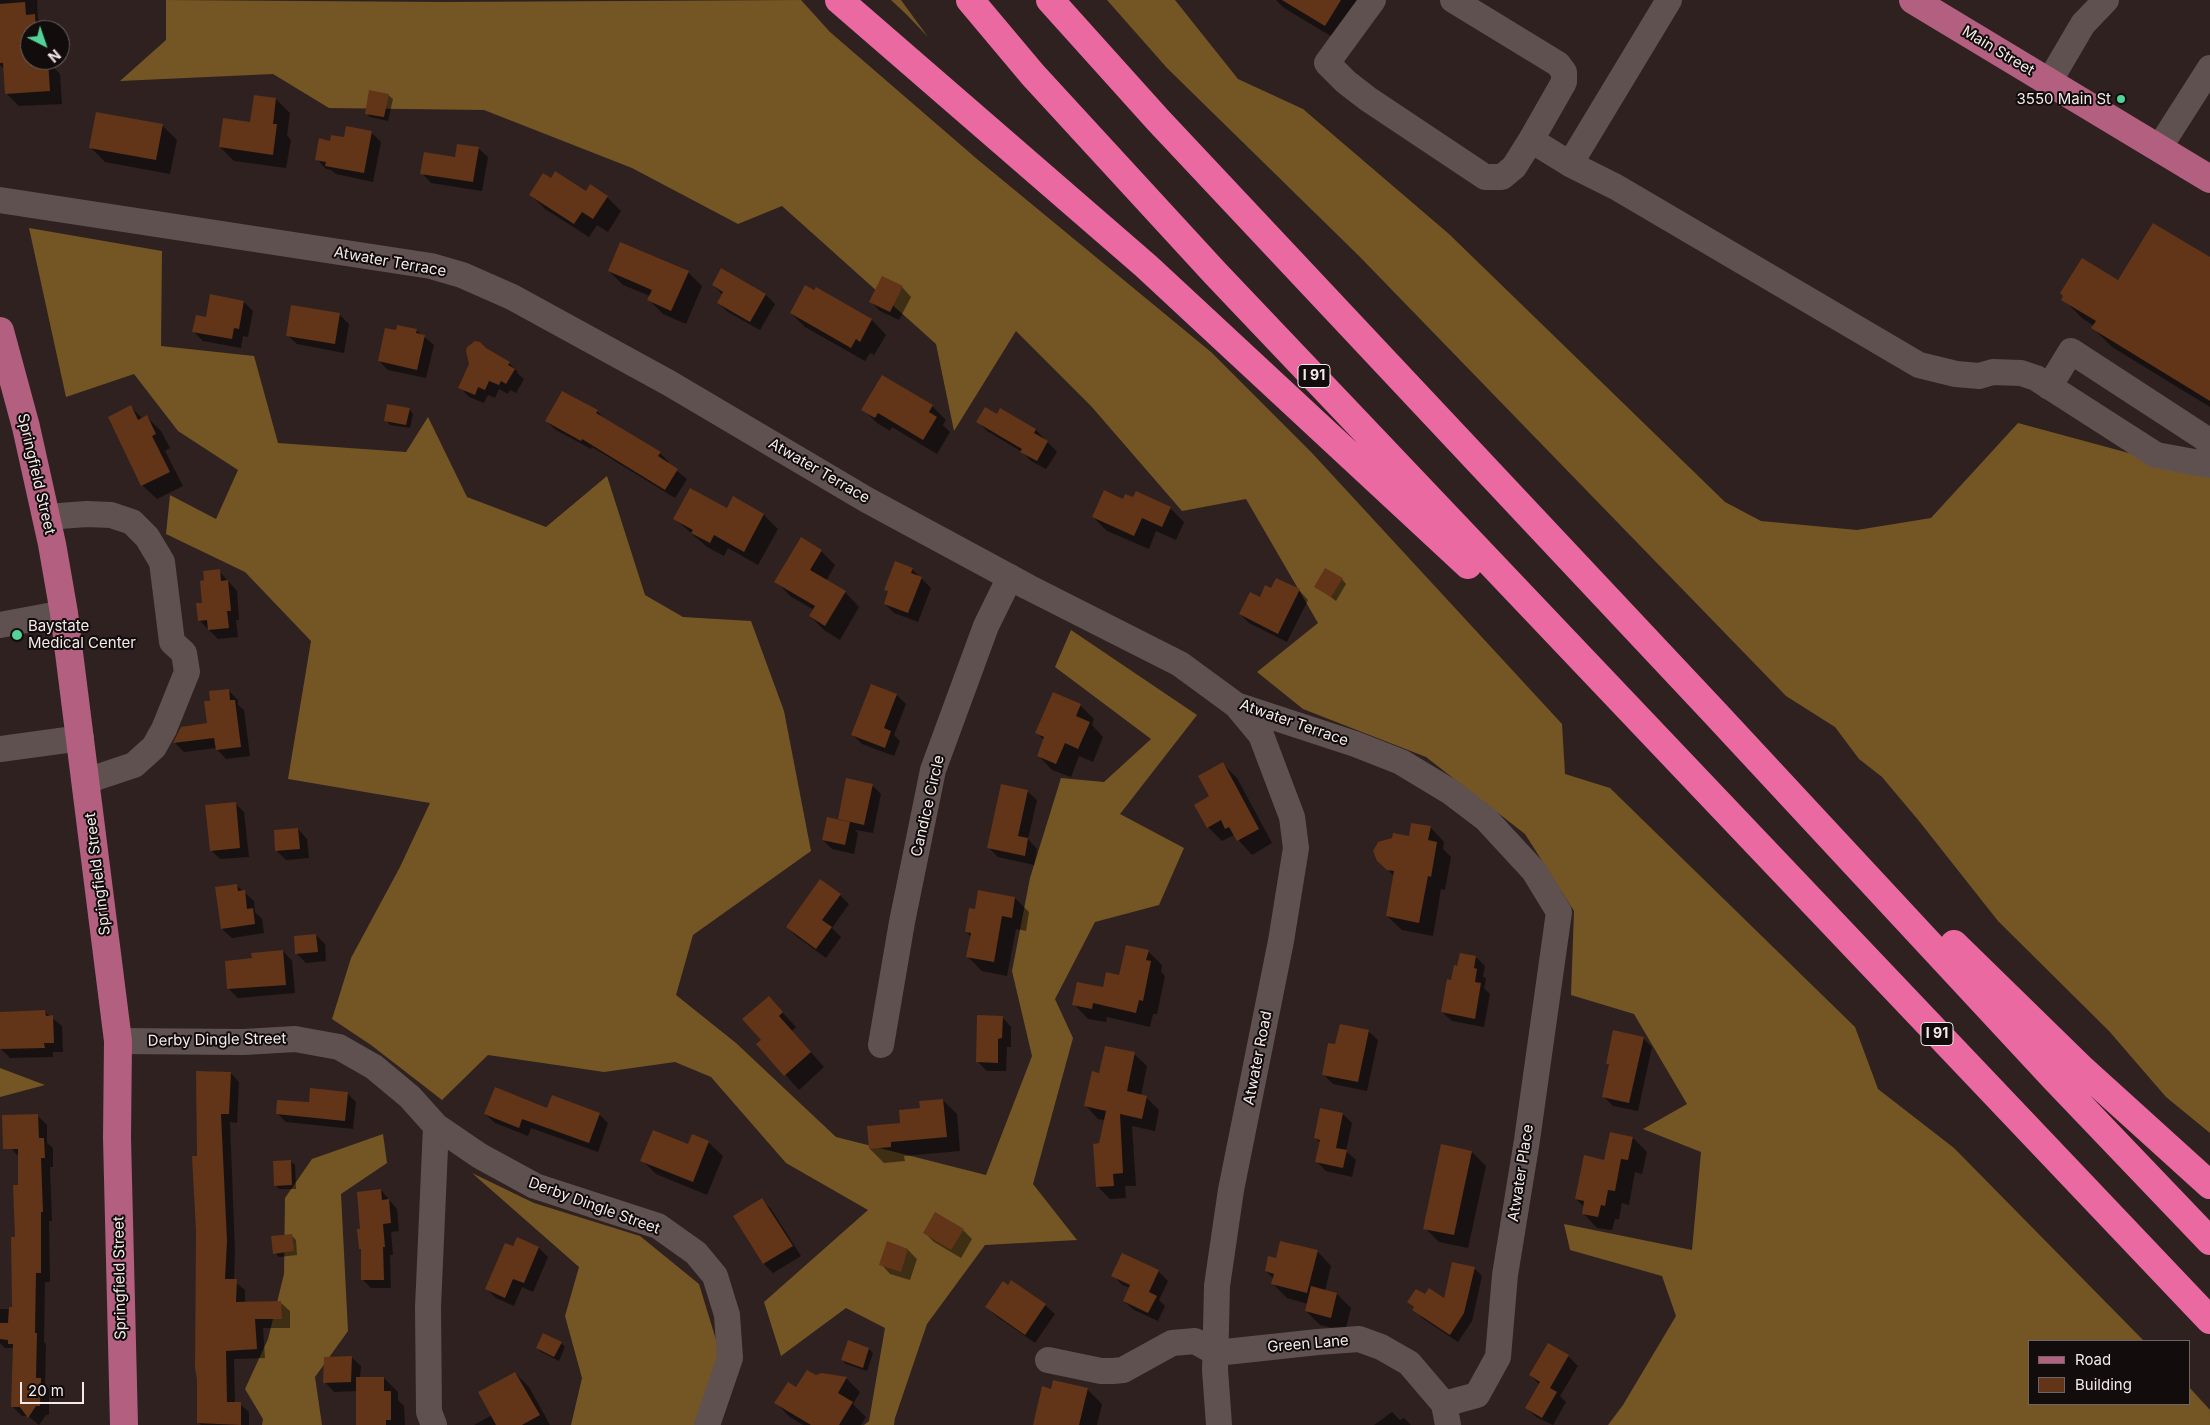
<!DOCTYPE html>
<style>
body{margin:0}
#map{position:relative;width:2210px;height:1425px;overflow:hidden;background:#2e2120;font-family:Inter,sans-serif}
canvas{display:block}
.legend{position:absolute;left:2028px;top:1340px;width:162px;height:65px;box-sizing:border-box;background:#120c0c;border:1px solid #6c6564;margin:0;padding:6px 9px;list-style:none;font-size:15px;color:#f3eae9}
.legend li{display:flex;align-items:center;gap:10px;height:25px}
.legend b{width:25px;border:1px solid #6c6564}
.north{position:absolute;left:20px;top:20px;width:50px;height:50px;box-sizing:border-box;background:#120c0c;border:1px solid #6c6564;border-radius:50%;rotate:139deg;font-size:14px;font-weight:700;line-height:20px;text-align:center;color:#f3eae9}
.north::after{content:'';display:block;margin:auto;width:18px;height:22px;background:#52d397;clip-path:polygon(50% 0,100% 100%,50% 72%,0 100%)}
.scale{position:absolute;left:20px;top:1382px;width:64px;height:22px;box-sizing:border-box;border:2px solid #f3eae9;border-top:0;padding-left:6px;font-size:15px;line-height:18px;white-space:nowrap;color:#f3eae9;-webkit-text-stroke:4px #120c0c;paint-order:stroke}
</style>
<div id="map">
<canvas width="2210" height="1425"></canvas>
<ul class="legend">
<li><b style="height:6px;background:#b35f80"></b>Road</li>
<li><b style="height:14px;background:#623418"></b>Building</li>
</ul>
<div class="north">N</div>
<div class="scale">20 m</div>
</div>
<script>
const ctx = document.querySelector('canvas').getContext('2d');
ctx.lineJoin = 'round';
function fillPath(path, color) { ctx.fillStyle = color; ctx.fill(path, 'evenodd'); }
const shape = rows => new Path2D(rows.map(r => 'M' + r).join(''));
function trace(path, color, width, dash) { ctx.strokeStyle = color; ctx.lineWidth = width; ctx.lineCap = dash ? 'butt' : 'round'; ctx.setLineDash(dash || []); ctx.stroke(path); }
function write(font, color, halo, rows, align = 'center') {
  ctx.font = font + ' Inter,sans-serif'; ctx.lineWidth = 4; ctx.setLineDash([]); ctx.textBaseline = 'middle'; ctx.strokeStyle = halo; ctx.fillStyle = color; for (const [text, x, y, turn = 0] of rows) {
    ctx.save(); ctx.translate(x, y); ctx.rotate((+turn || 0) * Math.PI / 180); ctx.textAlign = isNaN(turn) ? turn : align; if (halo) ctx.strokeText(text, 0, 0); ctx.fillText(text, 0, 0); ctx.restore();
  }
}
const forest = shape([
 [166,0,443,2,801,0,830,32,977,159,1211,352,1312,453,1562,724,1565,774,1610,788,1855,1027,1878,1089,1954,1148,2144,1341,2029,1341,2029,1404,2189,1404,2189,1387,2210,1410,2210,1425,1608,1425,1623,1405,1676,1316,1662,1276,1570,1250,1564,1224,1692,1250,1701,1152,1643,1129,1687,1104,1634,1014,1571,995,1574,911,1525,834,1426,757,1303,709,1257,672,1318,623,1246,499,1182,511,1091,406,1016,331,954,431,936,344,782,206,738,224,632,168,484,110,329,108,273,74,120,81,166,40],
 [891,0,901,0,928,37,906,14],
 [1107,0,1175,0,1238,79,1303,109,1449,234,1725,502,1761,521,1857,530,1931,518,2018,423,2210,475,2210,1133,2166,1097,2109,1031,1998,921,1919,821,1882,777,1859,759,1835,727,1786,696,1359,256,1167,68],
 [29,228,162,251,161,346,254,356,278,443,406,452,428,417,467,497,546,527,607,476,645,595,683,617,751,621,784,711,811,851,693,935,676,995,736,1043,836,1137,986,1175,1032,1056,1012,971,1030,878,1061,778,1104,782,1151,739,1055,667,1071,630,1197,715,1120,814,1184,848,1159,905,1095,922,1055,999,1073,1038,1033,1184,1077,1240,985,1245,927,1324,895,1418,894,1425,864,1425,869,1421,885,1328,846,1308,781,1356,764,1302,868,1210,786,1163,711,1077,675,1062,604,1072,488,1055,442,1100,371,1045,332,1019,351,958,400,867,430,803,288,779,311,641,245,572,166,534,170,495,216,519,238,470,178,431,134,374,66,397],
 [0,1068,45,1085,0,1097],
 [383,1134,387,1163,341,1194,348,1331,315,1377,322,1425,262,1425,263,1419,245,1389,268,1339,284,1274,285,1198,312,1159],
 [472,1173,534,1203,640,1236,699,1284,721,1356,694,1425,571,1425,582,1378,565,1316,579,1267]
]);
const shadow = shape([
 [0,0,37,0,38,19,48,30,30,30,30,60,49,60,50,63,60,74,62,104,19,106,6,93,5,70,0,65],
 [1276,0,1371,0,1344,44,1284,8],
 [388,95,393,99,388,121,370,117,366,113],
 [255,96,276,99,290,113,287,135,291,140,286,168,234,161,220,147,251,124],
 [163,126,177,140,170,174,105,162,90,147],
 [371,132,381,142,373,182,336,174,331,170,326,169,317,159,331,142],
 [478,148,488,157,482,191,431,183,422,173],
 [551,179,586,193,590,186,607,197,621,211,608,232,597,225,589,237,545,209,530,194],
 [2210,259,2210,407,2112,347,2093,328,2094,326,2082,318,2063,299,2119,282],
 [721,270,766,295,775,304,760,330,728,312,718,303,722,294,713,285],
 [609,271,688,272,702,286,686,324,663,314,649,300,650,296,623,285],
 [902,287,911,297,899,320,880,311,871,302],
 [816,289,872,320,886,335,874,355,870,353,865,361,805,327,791,313],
 [244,302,253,311,248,337,243,336,241,348,203,341,194,332,207,318],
 [340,315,349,324,344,353,297,344,287,335],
 [416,330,434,345,426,378,388,370,379,361],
 [480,343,487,350,509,363,518,372,517,373,524,379,516,393,510,390,508,394,499,389,495,398,488,395,484,403,469,397,460,387,471,364,467,351,471,344],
 [932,406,946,420,943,425,950,432,937,454,892,427,890,431,877,423,863,409],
 [131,407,143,419,147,417,161,431,170,448,165,451,183,486,157,499,142,485],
 [409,409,413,414,410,428,390,425,386,420],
 [1001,410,1036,430,1057,452,1046,469,1031,461,1022,452,987,431,977,421,998,415],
 [597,411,605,420,660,453,669,462,668,464,687,479,675,498,592,447,591,449,556,430,546,421],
 [733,498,764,515,778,529,758,565,728,548,724,556,707,547,675,519,727,510],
 [1124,500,1170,508,1184,522,1176,540,1156,531,1149,549,1107,531,1093,517],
 [821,551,835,565,826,581,845,592,859,607,840,640,824,630,810,616,814,610,790,596,776,581],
 [912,569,931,588,918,622,894,613,885,604,889,593,886,589],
 [219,571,237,591,239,620,236,620,238,637,218,639,199,620,204,604],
 [1342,579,1346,584,1336,601,1316,586],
 [1272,590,1299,590,1308,600,1287,642,1249,623,1240,614],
 [228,690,238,700,238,705,244,710,250,756,226,759,216,748,184,752,175,743,209,724,211,702],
 [897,695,906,704,894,735,900,741,894,756,862,744,853,735],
 [1080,705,1094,719,1092,725,1103,737,1093,762,1079,756,1071,777,1052,770,1038,755,1044,740,1037,733],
 [1223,764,1237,778,1272,843,1252,855,1234,835,1222,841,1208,827,1211,797],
 [872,785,881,794,873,833,855,830,858,833,854,854,832,849,823,840,842,822,839,819],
 [1027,791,1037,800,1028,839,1037,849,1034,865,998,857,989,848],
 [235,803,244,812,249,857,220,859,211,850],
 [1430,827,1444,842,1443,849,1451,857,1445,890,1441,889,1433,936,1402,930,1387,916,1395,877,1378,860,1376,847,1383,841,1410,838],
 [298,829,307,839,309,858,286,860,277,851],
 [236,885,254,901,255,912,262,919,264,933,232,938,222,929],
 [840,895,849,904,832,928,841,937,826,958,796,936,787,927],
 [1015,898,1029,912,1026,931,1016,929,1007,976,982,971,968,957,971,937,966,932,976,910],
 [316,935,325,944,326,961,306,963,297,954],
 [283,951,292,961,295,993,238,998,229,989],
 [1148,951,1162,965,1161,972,1165,976,1157,1014,1153,1014,1150,1027,1107,1017,1106,1022,1088,1019,1074,1004,1104,989,1120,977],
 [1476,957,1485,966,1483,976,1486,979,1484,988,1490,994,1484,1027,1452,1021,1442,1012,1458,967],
 [769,998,796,1027,792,1031,824,1067,799,1090,758,1044,763,1040],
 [45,1012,62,1026,63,1052,53,1052,53,1057,10,1058,1,1049,0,1013],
 [1002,1017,1011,1027,1011,1047,1007,1047,1006,1071,987,1071,977,1061],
 [1368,1031,1378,1040,1367,1091,1333,1084,1323,1074,1336,1046],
 [1643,1038,1652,1047,1638,1111,1613,1106,1604,1097,1610,1066,1608,1063],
 [1134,1054,1147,1066,1141,1096,1146,1097,1159,1110,1155,1131,1132,1126,1136,1186,1125,1186,1126,1198,1110,1199,1097,1186,1100,1145,1105,1120,1098,1119,1086,1106,1100,1074],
 [231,1073,239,1082,237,1123,230,1122,235,1251,234,1281,245,1290,245,1303,281,1303,290,1311,290,1328,263,1328,265,1358,234,1359,235,1404,240,1404,249,1412,249,1425,201,1425,199,1423,198,1157],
 [347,1093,356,1102,353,1129,286,1122,277,1113],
 [943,1100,957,1114,960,1151,904,1156,905,1161,884,1163,870,1149,921,1110],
 [548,1110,599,1114,608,1123,598,1152,531,1128,528,1136,495,1123,485,1114],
 [1343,1114,1352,1123,1346,1151,1356,1160,1352,1177,1326,1171,1317,1162,1321,1143,1315,1138],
 [37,1115,47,1125,47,1143,53,1148,53,1167,50,1167,52,1221,49,1221,50,1282,45,1282,44,1342,46,1344,45,1385,49,1389,49,1415,46,1415,39,1425,28,1416,22,1416,12,1406,14,1348,5,1348,0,1343,0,1309,13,1309,19,1157,11,1148],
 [1633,1138,1647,1152,1642,1174,1635,1172,1629,1205,1622,1203,1619,1219,1615,1219,1612,1230,1597,1228,1583,1213,1584,1207,1576,1199,1605,1161],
 [708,1142,723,1156,707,1195,656,1174,642,1160,688,1145],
 [1472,1152,1486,1166,1468,1248,1439,1242,1425,1228],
 [290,1161,295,1165,296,1189,279,1189,275,1185],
 [381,1190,397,1209,399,1231,391,1232,393,1255,390,1255,391,1288,371,1288,363,1280,362,1251,360,1249,361,1230],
 [762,1200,771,1209,801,1256,773,1273,764,1264,735,1217],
 [963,1230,972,1239,961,1258,934,1242,925,1233],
 [291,1235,296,1240,297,1255,279,1257,275,1253],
 [517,1239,539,1248,548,1257,533,1292,522,1287,514,1306,496,1298,487,1289],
 [888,1243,908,1250,917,1259,910,1280,890,1274,881,1264],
 [1317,1251,1331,1266,1325,1291,1337,1294,1351,1308,1345,1331,1320,1325,1306,1311,1308,1304,1287,1298,1273,1284,1274,1279,1266,1271,1277,1259],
 [1122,1255,1158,1271,1168,1281,1159,1300,1165,1306,1158,1321,1134,1310,1124,1301,1130,1288,1122,1285,1113,1275],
 [1474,1268,1482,1276,1472,1321,1458,1342,1422,1318,1409,1302,1426,1296,1445,1300],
 [1012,1282,1045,1305,1055,1314,1035,1343,996,1316,986,1307],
 [561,1343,565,1347,559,1361,541,1352,537,1348],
 [1548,1344,1568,1356,1578,1366,1560,1396,1566,1402,1553,1425,1536,1417,1527,1408,1540,1385,1530,1375],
 [869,1349,873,1353,867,1371,846,1364,842,1360],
 [351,1357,361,1366,360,1378,384,1378,398,1392,398,1400,404,1406,405,1425,357,1425,357,1391,334,1392,325,1382],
 [515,1373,529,1387,550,1425,474,1425,492,1415],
 [815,1376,846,1378,860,1392,853,1404,866,1417,861,1425,803,1425,790,1417,776,1403],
 [1087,1389,1102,1404,1097,1425,1034,1425,1052,1390],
 [1392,1412,1400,1420,1404,1418,1411,1425,1374,1425]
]);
const building = shape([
 [1282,0,1341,0,1325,26],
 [25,2,26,15,35,14,36,30,30,30,30,60,48,60,50,91,5,94,3,63,0,63,0,4],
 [369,90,389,94,384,117,365,114],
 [254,95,276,98,273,124,277,124,273,155,219,147,223,118,250,122],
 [96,112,163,124,156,160,89,148],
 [346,126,372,131,364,173,325,166,326,162,315,160,319,138,330,141,331,135,344,137],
 [457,144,479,147,473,182,420,174,424,152,455,157],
 [555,171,586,191,590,184,608,196,593,219,582,212,574,224,529,195,543,173,551,178],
 [2153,223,2210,257,2210,401,2091,328,2096,321,2061,300,2063,296,2060,293,2082,258,2118,280],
 [620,242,689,271,671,311,647,300,652,290,608,271],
 [721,268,766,294,750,322,717,303,723,292,712,285],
 [882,276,903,286,890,312,869,302],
 [805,285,814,290,816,287,872,319,860,342,856,339,851,348,790,313],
 [210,294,244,301,239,329,234,328,232,339,192,332,196,315,206,317],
 [291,305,340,313,335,344,286,336],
 [397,325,417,329,416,333,425,335,417,370,378,361,385,328,396,330],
 [475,341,480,342,486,348,510,362,508,365,515,369,506,384,501,381,499,385,489,381,485,390,478,387,475,395,458,388,469,364,466,351,467,347],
 [882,375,933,405,929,412,937,417,923,440,878,413,875,418,861,410],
 [562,391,598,410,596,413,661,452,658,456,678,469,665,490,582,439,581,441,545,421],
 [387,404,410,408,406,425,384,421],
 [131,405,138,420,147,415,156,434,152,436,170,472,141,486,108,417],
 [985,407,997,414,1000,408,1036,429,1034,433,1048,441,1037,461,1020,452,1022,449,976,422],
 [690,488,727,508,733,496,764,514,744,552,714,535,710,543,691,533,693,530,673,519],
 [1104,490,1123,499,1125,494,1133,497,1136,491,1171,507,1162,527,1142,518,1134,536,1092,517],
 [801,537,822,550,810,570,846,591,825,626,809,616,815,606,774,582],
 [895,561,913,568,911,573,922,577,908,613,884,604,888,591,884,590],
 [1325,568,1343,578,1331,597,1314,587],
 [220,569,221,581,228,580,231,611,227,611,229,628,208,630,207,620,198,621,196,603,202,603,200,581,204,580,203,571],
 [1276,578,1300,589,1278,634,1239,614,1250,592,1260,597,1265,585,1271,588],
 [871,684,897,694,884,728,891,731,885,748,851,735],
 [229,689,230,700,235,700,241,747,216,750,214,738,173,743,181,727,207,723,204,701,210,701,209,691],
 [1053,692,1081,704,1076,716,1090,722,1078,749,1065,743,1056,764,1037,756,1044,737,1035,733],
 [1223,762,1259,829,1237,841,1229,827,1225,829,1221,820,1207,828,1194,805,1209,796,1198,776],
 [846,778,873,784,864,825,838,819],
 [1001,784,1028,790,1018,836,1028,838,1025,856,987,848],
 [236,802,240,848,210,851,205,805],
 [827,817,850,822,845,845,822,840],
 [1411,823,1431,826,1428,840,1437,842,1431,877,1428,876,1419,923,1386,916,1394,871,1387,870,1377,861,1373,851,1378,842,1392,838,1393,833,1409,836],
 [298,828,300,849,275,851,274,830],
 [820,879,841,894,822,920,832,927,816,949,786,927],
 [237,884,238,891,245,890,247,909,253,908,255,924,221,929,215,887],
 [978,890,1015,897,1012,918,1002,916,994,962,966,957,971,933,965,932,969,908,975,909],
 [316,934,318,952,295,954,294,936],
 [1126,945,1149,950,1146,960,1151,961,1143,1001,1139,1000,1136,1013,1093,1003,1092,1009,1072,1005,1077,982,1103,987,1106,972,1119,975],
 [283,950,286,985,227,989,225,961,252,958,251,953],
 [1460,953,1476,956,1474,968,1477,969,1475,982,1481,983,1475,1019,1441,1012,1447,979,1451,980,1454,965,1457,966],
 [769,996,783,1012,779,1016,811,1052,784,1076,756,1044,761,1040,742,1019],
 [45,1010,46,1016,53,1015,54,1043,44,1043,45,1048,0,1049,0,1012],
 [977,1015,1003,1016,1002,1038,998,1039,998,1063,976,1062],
 [1340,1024,1369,1030,1358,1082,1322,1075,1328,1043,1335,1044],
 [1613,1030,1644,1037,1629,1103,1602,1097,1609,1064,1606,1064],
 [1105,1046,1135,1052,1127,1091,1147,1096,1142,1119,1120,1114,1123,1173,1113,1174,1114,1186,1096,1187,1093,1144,1099,1143,1106,1111,1084,1106,1092,1071,1099,1073],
 [196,1071,231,1072,229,1114,221,1114,227,1241,225,1279,237,1279,236,1302,281,1301,282,1319,255,1319,257,1349,226,1351,227,1402,241,1402,241,1425,197,1423,197,1380,195,1368,196,1232,192,1156,197,1156],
 [495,1087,547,1108,552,1095,600,1113,589,1143,522,1119,519,1128,484,1114],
 [310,1088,348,1092,345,1121,276,1114,277,1100,309,1102],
 [943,1099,947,1137,891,1142,891,1147,869,1149,867,1126,900,1123,899,1110,920,1108,919,1101],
 [1320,1108,1343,1113,1336,1148,1347,1150,1343,1168,1315,1162,1320,1140,1314,1138],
 [38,1114,39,1138,44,1138,45,1158,41,1158,43,1212,41,1212,41,1273,36,1273,35,1333,37,1333,36,1378,41,1378,40,1406,36,1406,28,1418,20,1407,11,1407,13,1344,8,1344,8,1340,0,1339,0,1323,8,1323,9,1307,12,1307,11,1237,15,1237,13,1185,18,1185,18,1149,3,1149,2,1115],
 [653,1130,688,1144,692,1134,709,1141,693,1182,640,1161],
 [1610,1132,1633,1137,1628,1160,1621,1159,1615,1191,1608,1190,1605,1206,1601,1205,1598,1217,1582,1214,1584,1201,1575,1199,1584,1155,1604,1160],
 [1441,1144,1472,1151,1454,1235,1423,1229],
 [291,1160,292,1185,274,1186,273,1161],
 [381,1189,382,1200,389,1199,391,1223,383,1224,385,1247,383,1247,384,1280,361,1280,361,1249,359,1249,357,1229,360,1229,357,1192],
 [762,1198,793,1246,763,1264,733,1216],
 [935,1212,964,1229,951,1250,923,1233],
 [292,1234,294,1251,273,1254,271,1236],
 [517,1237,539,1247,524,1283,513,1279,505,1298,485,1289,505,1243,513,1246],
 [887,1241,908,1249,901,1272,879,1265],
 [1280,1241,1318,1250,1307,1293,1271,1284,1274,1274,1265,1271,1268,1256,1276,1258],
 [1122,1253,1159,1270,1149,1292,1157,1296,1148,1313,1123,1301,1130,1285,1111,1276],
 [1452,1262,1475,1267,1464,1313,1450,1335,1412,1310,1414,1307,1407,1302,1416,1289,1425,1294,1429,1288,1444,1298],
 [1011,1280,1046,1304,1025,1335,985,1307,1003,1281,1008,1285],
 [1311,1286,1337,1293,1331,1318,1305,1311],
 [543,1333,562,1342,554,1357,536,1348],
 [848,1340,869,1348,863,1368,841,1360],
 [1548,1343,1569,1355,1550,1388,1557,1392,1542,1418,1525,1408,1540,1382,1529,1375],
 [352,1356,351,1382,323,1383,324,1357],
 [807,1370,816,1375,822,1373,847,1377,838,1393,853,1402,839,1425,811,1425,774,1403,788,1382,796,1387],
 [515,1372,540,1415,522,1425,496,1425,478,1392],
 [356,1377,384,1377,384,1391,391,1391,391,1420,386,1420,386,1425,356,1425],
 [1053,1380,1088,1388,1079,1425,1033,1425,1042,1386,1051,1389]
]);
const minor = shape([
 [1373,0,1327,63,1346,82,1368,99,1485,177,1502,177,1514,167,1531,140,1570,164,1616,187,1919,365,1956,374,1979,376,1993,372,2021,373,2036,378,2156,455,2210,465],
 [1453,0,1558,64,1564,72,1564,82,1531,140],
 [2049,82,2083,24,2106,0],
 [2159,148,2210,68],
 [1570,164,1669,0],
 [0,200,431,266,462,275,512,297,669,383,867,500,1028,587,1180,664,1236,705,1355,744,1401,762,1449,791,1486,819,1534,871,1559,912,1527,1140,1505,1275,1498,1357,1477,1395,1444,1404],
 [2049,387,2071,351,2203,437,2210,444],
 [46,517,87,514,111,515,132,522,147,537,162,562,172,642,184,653,187,672,164,729,154,747,134,765,86,781],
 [0,625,64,613],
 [0,749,81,738],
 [118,1041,244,1042,295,1039,339,1047,374,1067,410,1097,436,1126,480,1156,535,1186,658,1226,696,1253,715,1276,727,1315,730,1358,707,1425],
 [881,1045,902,922,933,770,986,626,1010,577],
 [1048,1360,1101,1371,1113,1371,1123,1370,1172,1343,1195,1341,1216,1353,1318,1342,1359,1339,1381,1347,1409,1363,1444,1404,1448,1425],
 [434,1425,429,1412,428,1307,436,1126],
 [1219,1425,1215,1370,1217,1286,1231,1190,1281,941,1296,848,1292,817,1261,735,1236,705]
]);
const major = shape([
 [1913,0,2210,179],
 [0,331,26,427,52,544,64,613,118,1041,117,1138,124,1425]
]);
const highway = shape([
 [839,0,1146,266,1468,565],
 [970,0,1033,75,1215,273,2210,1320],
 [1050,0,1158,120,1714,712,2055,1079,2210,1241],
 [1954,944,2083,1070,2210,1185]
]);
const markers = [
 [2121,99,5,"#52d397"],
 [17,635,6,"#52d397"]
];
const shields = [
 [1314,376,32],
 [1937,1034,32]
];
const shieldNames = [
 ["I 91",1314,376],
 ["I 91",1937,1034]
];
const streetNames = [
 ["Main Street",1998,51,31],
 ["Atwater Terrace",390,262,10],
 ["Atwater Terrace",819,471,30],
 ["Springfield Street",36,474,77],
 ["Atwater Terrace",1294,723,19],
 ["Candice Circle",928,806,-77],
 ["Springfield Street",98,874,-97],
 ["Derby Dingle Street",217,1040,-1],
 ["Atwater Road",1258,1058,-79],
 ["Atwater Place",1521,1173,-81],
 ["Derby Dingle Street",594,1206,20],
 ["Springfield Street",120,1278,-91],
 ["Green Lane",1308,1344,-5]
];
const poiNames = [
 ["3550 Main St",2111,99],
 ["Baystate",28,626,"left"],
 ["Medical Center",28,643,"left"]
];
fillPath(forest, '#745624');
fillPath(shadow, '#0007');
fillPath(building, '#623418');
trace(minor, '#5f514f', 26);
trace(major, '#b35f80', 28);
trace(highway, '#eb69a1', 28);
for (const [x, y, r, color] of markers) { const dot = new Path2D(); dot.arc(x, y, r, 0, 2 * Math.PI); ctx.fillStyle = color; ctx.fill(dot); trace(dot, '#120c0c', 2); }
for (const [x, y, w] of shields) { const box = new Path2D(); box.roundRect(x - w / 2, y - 11.5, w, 23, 4); ctx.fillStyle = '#120c0c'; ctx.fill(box); trace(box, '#f3eae9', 1); }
write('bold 14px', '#f3eae9', null, shieldNames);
write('15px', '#f3eae9', '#120c0c', streetNames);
write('15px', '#f3eae9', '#120c0c', poiNames, 'right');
</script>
